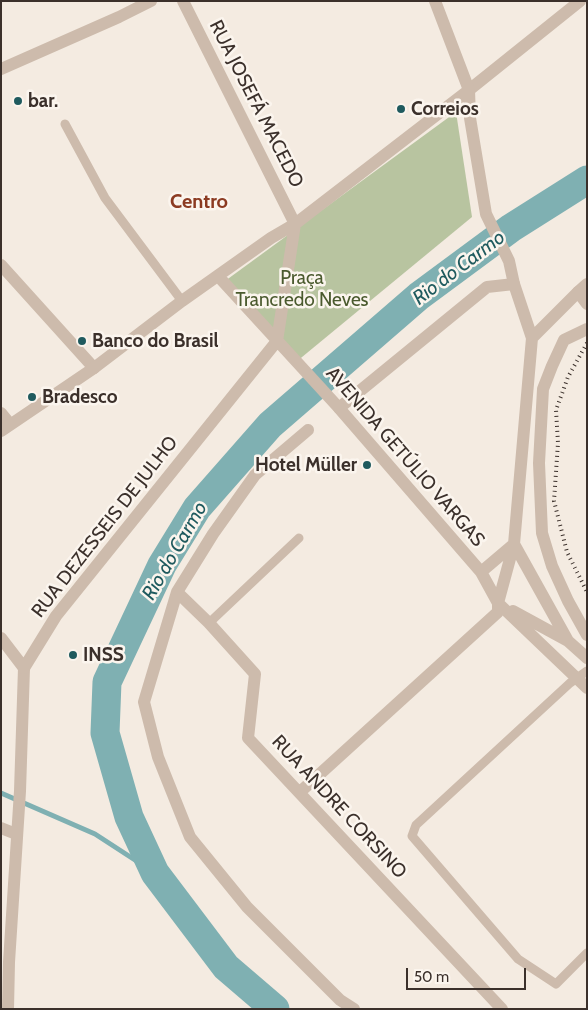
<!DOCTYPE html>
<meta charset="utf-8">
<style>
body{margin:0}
#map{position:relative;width:588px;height:1010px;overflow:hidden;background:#f4ebe1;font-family:Cabin,sans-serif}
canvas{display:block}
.frame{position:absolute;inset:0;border:2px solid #3b302b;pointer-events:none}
.scale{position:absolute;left:406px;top:968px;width:120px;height:22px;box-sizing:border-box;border:2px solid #3b302b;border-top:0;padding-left:6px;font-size:15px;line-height:18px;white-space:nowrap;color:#3b302b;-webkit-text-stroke:4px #fbf5ee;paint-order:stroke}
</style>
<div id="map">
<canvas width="588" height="1010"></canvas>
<div class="frame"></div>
<div class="scale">50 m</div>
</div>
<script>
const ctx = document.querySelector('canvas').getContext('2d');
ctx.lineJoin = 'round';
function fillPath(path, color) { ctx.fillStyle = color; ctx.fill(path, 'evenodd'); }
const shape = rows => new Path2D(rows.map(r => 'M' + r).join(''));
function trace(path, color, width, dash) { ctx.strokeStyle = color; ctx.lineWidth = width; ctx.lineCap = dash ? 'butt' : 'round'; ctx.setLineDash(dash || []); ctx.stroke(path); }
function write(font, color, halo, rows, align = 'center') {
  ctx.font = font + ' Cabin,sans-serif'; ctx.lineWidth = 5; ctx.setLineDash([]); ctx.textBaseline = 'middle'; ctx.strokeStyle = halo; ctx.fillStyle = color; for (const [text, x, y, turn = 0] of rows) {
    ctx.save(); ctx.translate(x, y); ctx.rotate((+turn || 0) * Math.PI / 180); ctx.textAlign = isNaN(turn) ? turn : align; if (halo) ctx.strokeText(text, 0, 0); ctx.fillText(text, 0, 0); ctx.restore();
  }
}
const green = shape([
 [456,112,472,217,296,362,225,281]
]);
const stream = shape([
 [1,793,95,834,155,873]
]);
const river = shape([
 [275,1009,226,967,155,873,129,817,105,733,107,682,162,565,197,508,270,425,419,296,511,228,587,180]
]);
const service = shape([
 [65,124,105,198,182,301],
 [209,623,299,538],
 [587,671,570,683,416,825,412,836,518,959,556,984,587,953]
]);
const pedestrian = shape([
 [587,329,564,340,552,366,543,389,539,463,542,533,552,566,568,601,587,635]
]);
const minor = shape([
 [183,1,295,224],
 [1,69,119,17,151,1],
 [469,90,580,1],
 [1,265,94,368],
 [578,292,587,284],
 [339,408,487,287,514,284],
 [1,413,10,424],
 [308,430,255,475,213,534,177,592,144,702,158,757,190,837,247,907,340,1000,354,1009],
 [177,592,209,623,255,674,248,738,502,1009],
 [300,792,498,612,498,603],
 [1,828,16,834],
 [8,1009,9,962,20,791,24,668]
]);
const tertiary = shape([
 [435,1,469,90,470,118,486,214,509,261,514,284,532,338],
 [218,276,339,408,481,572,498,603,587,688],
 [1,431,94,368,182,301,271,238,295,224,469,90],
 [514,544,568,641,587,658],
 [481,572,514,544],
 [498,603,514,544,532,338,578,292,587,304],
 [513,611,568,641],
 [1,638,24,668,56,616,277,341,295,224]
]);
const rail = shape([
 [587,343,568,377,556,410,558,443,554,501,567,552,587,592]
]);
const markers = [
 [18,101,5,"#1f5a5e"],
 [401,109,5,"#1f5a5e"],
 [82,341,5,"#1f5a5e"],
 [32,397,5,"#1f5a5e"],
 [367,465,5,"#1f5a5e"],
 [73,655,5,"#1f5a5e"]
];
const poiNames = [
 ["bar.",28,101],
 ["Correios",411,109],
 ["Banco do Brasil",92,341],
 ["Bradesco",42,397],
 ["Hotel Müller",357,465,"right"],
 ["INSS",83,655]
];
const streetNames = [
 ["RUA JOSEFÁ MACEDO",256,104,63],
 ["AVENIDA GETÚLIO VARGAS",405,457,49],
 ["RUA DEZESSEIS DE JULHO",105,527,-52],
 ["RUA ANDRE CORSINO",339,807,47]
];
const parkNames = [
 ["Praça",302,278],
 ["Trancredo Neves",302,300]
];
const neighbourhoodNames = [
 ["Centro",199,202]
];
const waterNames = [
 ["Rio do Carmo",459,268,-37],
 ["Rio do Carmo",175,551,-60]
];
fillPath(green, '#b8c4a0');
trace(stream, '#7fb0b2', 5);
trace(river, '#7fb0b2', 29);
trace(service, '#cdbbac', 9);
trace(pedestrian, '#cdbbac', 12);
trace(minor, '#cdbbac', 12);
trace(tertiary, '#cdbbac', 12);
trace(rail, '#3b302b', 4, [1, 4]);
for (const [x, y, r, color] of markers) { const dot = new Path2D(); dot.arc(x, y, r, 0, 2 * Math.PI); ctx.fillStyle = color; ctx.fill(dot); trace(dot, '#fbf5ee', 2); }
write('bold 19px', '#3b302b', '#fbf5ee', poiNames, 'left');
write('19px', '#3b302b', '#fbf5ee', streetNames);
write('19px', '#4a5a2e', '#fbf5ee', parkNames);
write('bold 20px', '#8c3b22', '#fbf5ee', neighbourhoodNames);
write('italic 20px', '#1f5a5e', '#fbf5ee', waterNames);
</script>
